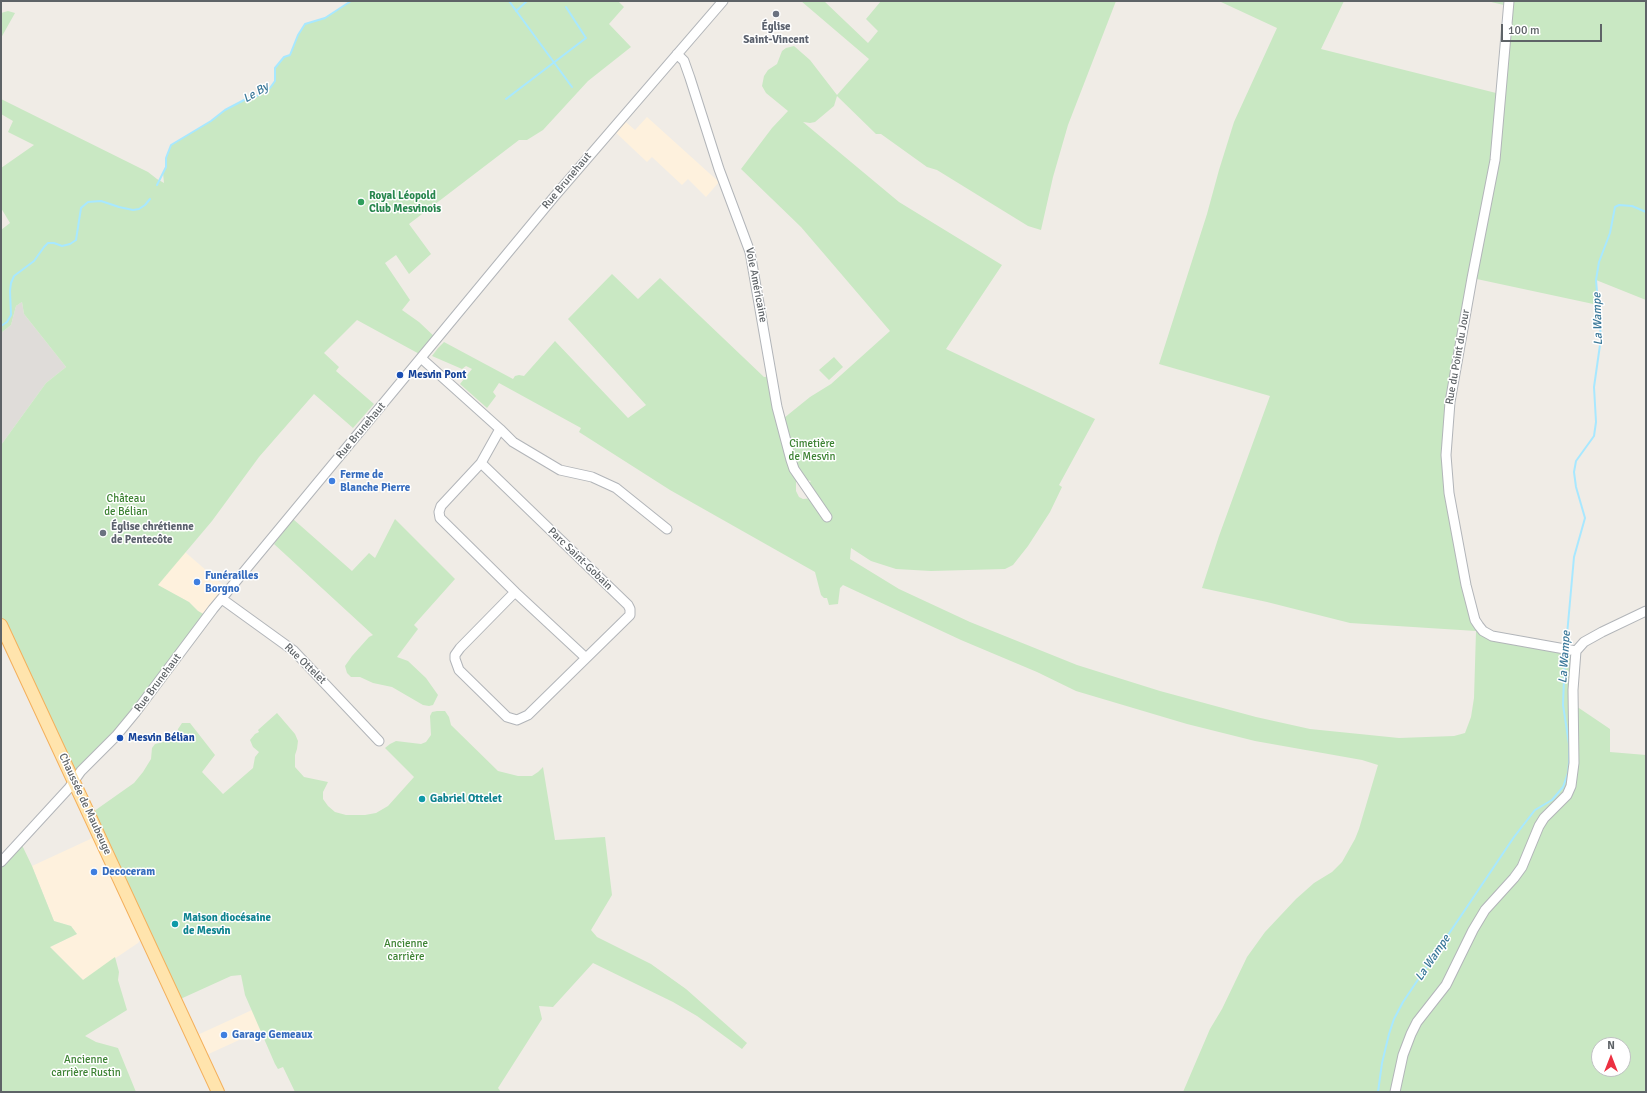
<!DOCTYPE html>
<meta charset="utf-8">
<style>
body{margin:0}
#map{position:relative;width:1647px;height:1093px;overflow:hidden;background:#f0ece6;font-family:Signika,sans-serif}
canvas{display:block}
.frame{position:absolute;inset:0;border:2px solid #5e6367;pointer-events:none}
.north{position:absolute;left:1591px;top:1037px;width:40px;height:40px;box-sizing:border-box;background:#fff;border:1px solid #bfc1c2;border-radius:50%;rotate:0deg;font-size:11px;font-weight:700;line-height:16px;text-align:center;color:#5e6367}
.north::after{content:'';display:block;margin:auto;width:14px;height:18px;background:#ec3142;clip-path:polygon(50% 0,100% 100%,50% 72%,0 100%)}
.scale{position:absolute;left:1501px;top:24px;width:101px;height:18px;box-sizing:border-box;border:2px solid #5e6367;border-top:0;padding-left:5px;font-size:12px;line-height:14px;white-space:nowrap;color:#5e6367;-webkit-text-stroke:3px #fff;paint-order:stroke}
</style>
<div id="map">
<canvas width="1647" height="1093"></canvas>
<div class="frame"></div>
<div class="north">N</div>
<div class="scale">100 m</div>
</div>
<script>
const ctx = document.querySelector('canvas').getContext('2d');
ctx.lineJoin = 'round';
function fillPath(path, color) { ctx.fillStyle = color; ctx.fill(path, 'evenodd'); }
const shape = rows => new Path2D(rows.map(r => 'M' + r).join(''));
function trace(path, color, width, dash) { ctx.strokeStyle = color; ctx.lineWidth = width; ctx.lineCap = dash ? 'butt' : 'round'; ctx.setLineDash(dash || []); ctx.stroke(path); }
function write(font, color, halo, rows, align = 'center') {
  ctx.font = font + ' Signika,sans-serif'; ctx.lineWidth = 3; ctx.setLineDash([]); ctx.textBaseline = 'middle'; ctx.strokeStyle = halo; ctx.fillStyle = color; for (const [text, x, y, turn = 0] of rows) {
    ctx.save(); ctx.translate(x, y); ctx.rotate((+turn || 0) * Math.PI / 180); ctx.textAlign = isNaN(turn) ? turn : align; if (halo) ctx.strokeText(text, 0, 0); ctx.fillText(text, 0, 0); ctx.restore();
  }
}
const commercial = shape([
 [647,117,719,182,706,197,688,179,682,185,652,157,647,162,612,129,621,118,635,130],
 [185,552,229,590,207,616,198,611,189,602,157,585],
 [99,835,145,934,138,943,83,980,50,947,77,934,71,926,54,921,32,866],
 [252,1010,261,1030,202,1057,193,1037]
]);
const industrial = shape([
 [22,302,24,314,66,367,46,383,1,445,1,333,11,325,16,306]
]);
const green = shape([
 [351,1,618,1,624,7,609,24,631,47,588,81,543,130,527,140,519,140,409,224,431,254,409,274,396,255,385,263,410,300,402,310,419,322,437,339,426,344,423,356,357,320,324,353,339,367,336,371,374,404,353,428,314,394,259,457,212,521,158,585,189,602,198,611,207,616,74,781,1,625,1,445,46,383,66,367,24,314,22,302,16,306,11,325,1,333,1,230,10,223,1,208,1,168,34,145,8,132,13,121,1,114,1,99,148,172,157,179,164,183,163,173,166,167,166,158,171,145,211,121,225,110,246,99,257,96,270,88,275,81,275,68,284,57,290,55,298,35,305,24,325,18],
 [801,1,824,1,868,43,878,31,866,19,881,1,1116,1,1068,125,1053,177,1041,230,1028,226,937,170,927,167,881,134,876,134,837,96,834,106,815,122,810,123,803,122,899,202,1002,265,946,349,1095,419,1059,485,1062,487,1050,512,1028,546,1013,565,1005,569,931,571,896,569,871,561,851,548,850,559,899,589,970,622,1077,665,1160,691,1256,717,1310,729,1399,738,1454,736,1465,733,1471,717,1474,698,1476,631,1350,623,1267,602,1202,588,1219,536,1270,396,1159,364,1207,214,1219,170,1234,122,1277,28,1221,2,1344,1,1321,49,1500,94,1508,6,1487,1,1646,1,1646,300,1596,280,1598,305,1472,278,1446,455,1470,602,1483,631,1576,651,1573,704,1610,729,1610,752,1646,755,1646,1092,1183,1092,1210,1029,1222,1009,1247,957,1265,932,1296,899,1314,883,1332,872,1342,862,1355,839,1359,829,1378,765,1362,760,1255,741,1187,724,1076,691,1037,672,961,640,843,585,840,588,838,604,829,605,827,598,824,598,821,595,815,572,670,490,579,432,581,428,499,383,493,392,496,396,487,408,460,384,472,369,466,366,462,369,432,356,438,348,444,342,513,379,515,376,519,375,524,376,555,341,628,418,646,405,568,319,612,274,638,299,660,278,764,377,772,376,784,418,810,397,831,384,890,331,801,227,741,169,772,128,788,111,766,93,762,86,764,76,768,70,777,64,782,51,786,48,794,46,810,60,837,95,869,59],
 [796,477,811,481,808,484,813,498,803,499,799,497,796,491],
 [1599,1045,1623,1045,1623,1069,1599,1069],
 [8,11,15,13,1,38,1,13],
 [834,357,843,367,829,380,819,370],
 [293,519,352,571,369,553,375,558,395,519,455,579,414,625,418,629,397,657,408,661,426,678,438,695,433,705,429,706,423,705,392,687,373,683,360,677,351,677,347,673,345,666,352,656,369,637,373,635,274,544],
 [437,711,445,711,449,717,451,725,498,771,518,776,532,776,538,772,543,767,555,840,605,837,612,895,591,930,597,937,651,964,686,989,747,1043,742,1049,697,1016,673,1002,593,963,553,1007,539,1006,542,1019,498,1088,501,1092,295,1092,283,1067,278,1069,275,1064,245,995,241,975,231,976,176,1001,90,814,134,783,143,772,151,759,152,748,155,744,176,739,178,729,182,723,190,723,215,755,202,772,223,794,253,768,255,757,259,752,253,747,250,740,255,734,259,732,258,730,277,713,295,734,298,741,297,749,295,755,295,767,304,777,328,782,323,792,323,799,328,806,335,812,346,815,365,815,376,813,388,806,414,777,385,748,390,744,396,741,421,744,426,742,431,735,430,716,432,712],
 [20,841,32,866,54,921,71,926,77,934,50,947,83,980,115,957,119,972,118,980,127,1010,85,1036,96,1042,118,1048,136,1092,1,1092,1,862]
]);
const stream = shape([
 [509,1,572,87],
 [516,11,527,1],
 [506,99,586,38,566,7],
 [157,185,166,167,166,158,171,145,211,121,225,110,246,99,257,96,270,88,275,81,275,68,284,57,290,55,298,35,305,24,325,18,351,1],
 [1,326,7,322,11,315,10,291,11,283,14,276,34,261,44,247,48,243,54,243,62,246,70,244,76,240,81,208,88,202,101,201,119,207,133,210,139,209,145,205,150,199],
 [1566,646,1574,557,1585,518,1576,487,1574,472,1576,461,1594,436,1596,422,1594,387,1601,338,1596,280,1599,262,1610,233,1615,207,1619,205,1632,206,1646,212],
 [1378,1092,1382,1063,1389,1034,1394,1019,1403,1002,1514,837,1535,810,1552,800,1563,787,1568,773,1569,762,1569,744,1563,705,1565,652]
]);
const minor = shape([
 [1509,1,1495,160,1472,278,1450,402,1446,455,1449,493,1466,585,1475,620,1479,626,1483,631,1492,636,1576,651],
 [677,54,684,61,690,78,719,169,750,252,777,407,791,460,794,469,827,517],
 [421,358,500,429,481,463,441,506,439,512,440,518,515,592,586,658],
 [500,429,513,442,560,470,592,477,616,488,667,529],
 [481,463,628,605,630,609,630,615,528,715,517,720,507,717,459,670,455,659,455,655,460,648,515,592],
 [222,599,294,651,379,741],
 [1576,651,1584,642,1602,632,1646,611],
 [1,862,69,788,81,771,116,736,135,713,213,609,554,197,723,1],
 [1395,1092,1403,1055,1411,1034,1417,1022,1446,985,1473,930,1485,910,1514,878,1522,867,1539,826,1544,818,1567,795,1571,786,1574,763,1573,690,1576,651]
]);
const major = shape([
 [1,625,218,1092]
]);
const markers = [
 [776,14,4,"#6b7280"],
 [361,202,4,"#2e9e5b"],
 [400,375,4,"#1a4fb4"],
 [332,481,4,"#3f7fe0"],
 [103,533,4,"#6b7280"],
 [197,582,4,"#3f7fe0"],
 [120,738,4,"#1a4fb4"],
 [422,799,4,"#0f9aa8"],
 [94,872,4,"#3f7fe0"],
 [175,924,4,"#0f9aa8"],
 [224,1035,4,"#3f7fe0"]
];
const worshipNames = [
 ["Église",776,27],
 ["Saint-Vincent",776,40],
 ["Église chrétienne",111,527,"left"],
 ["de Pentecôte",111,540,"left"]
];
const streetNames = [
 ["Rue Brunehaut",567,181,-50],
 ["Voie Américaine",756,285,79],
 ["Rue du Point du Jour",1458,357,-80],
 ["Rue Brunehaut",361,431,-50],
 ["Parc Saint-Gobain",580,559,44],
 ["Rue Ottelet",305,664,44],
 ["Rue Brunehaut",158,683,-53],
 ["Chaussée de Maubeuge",85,804,65]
];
const leisureNames = [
 ["Royal Léopold",369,196],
 ["Club Mesvinois",369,209]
];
const transitNames = [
 ["Mesvin Pont",408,375],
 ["Mesvin Bélian",128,738]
];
const parkNames = [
 ["Cimetière",812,444],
 ["de Mesvin",812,457],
 ["Château",126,499],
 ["de Bélian",126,512],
 ["Ancienne",406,944],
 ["carrière",406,957],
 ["Ancienne",86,1060],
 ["carrière Rustin",86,1073]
];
const shopNames = [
 ["Ferme de",340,475],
 ["Blanche Pierre",340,488],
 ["Funérailles",205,576],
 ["Borgno",205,589],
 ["Decoceram",102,872],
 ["Garage Gemeaux",232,1035]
];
const cultureNames = [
 ["Gabriel Ottelet",430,799],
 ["Maison diocésaine",183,918],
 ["de Mesvin",183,931]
];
const waterNames = [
 ["Le By",256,93,-31],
 ["La Wampe",1598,319,-92],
 ["La Wampe",1565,657,-86],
 ["La Wampe",1433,958,-56]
];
fillPath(commercial, '#fef1dd');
fillPath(industrial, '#dfdcd9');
fillPath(green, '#c9e8c3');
trace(stream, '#a8e8ff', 2);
trace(minor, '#b2b5b9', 11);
trace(major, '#f4b05c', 14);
trace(minor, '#fff', 9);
trace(major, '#ffe4ad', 12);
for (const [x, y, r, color] of markers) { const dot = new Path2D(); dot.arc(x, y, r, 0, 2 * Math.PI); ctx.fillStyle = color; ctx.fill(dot); trace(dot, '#fff', 1.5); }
write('bold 11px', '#5b616d', '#fff', worshipNames);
write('11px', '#5e6367', '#fff', streetNames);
write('bold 11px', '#27864d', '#fff', leisureNames, 'left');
write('bold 11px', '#164399', '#fff', transitNames, 'left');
write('11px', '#3c8232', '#fff', parkNames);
write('bold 11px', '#366cbe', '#fff', shopNames, 'left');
write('bold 11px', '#0d838f', '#fff', cultureNames, 'left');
write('italic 12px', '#3a7899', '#fff', waterNames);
</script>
